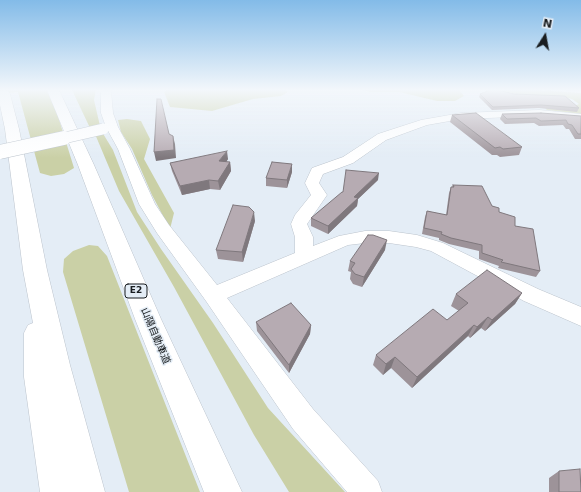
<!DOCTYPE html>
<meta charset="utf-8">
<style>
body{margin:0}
#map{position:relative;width:581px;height:492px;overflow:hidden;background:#e4edf6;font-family:"DejaVu Sans",sans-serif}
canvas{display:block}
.north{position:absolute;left:525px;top:16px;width:40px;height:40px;-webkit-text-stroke:3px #e4edf6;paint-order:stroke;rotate:11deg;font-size:11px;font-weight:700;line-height:16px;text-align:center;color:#191d20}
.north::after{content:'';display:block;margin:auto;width:14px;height:18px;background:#191d20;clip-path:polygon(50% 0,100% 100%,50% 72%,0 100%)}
</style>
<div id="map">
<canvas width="581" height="492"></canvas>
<div class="north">N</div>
</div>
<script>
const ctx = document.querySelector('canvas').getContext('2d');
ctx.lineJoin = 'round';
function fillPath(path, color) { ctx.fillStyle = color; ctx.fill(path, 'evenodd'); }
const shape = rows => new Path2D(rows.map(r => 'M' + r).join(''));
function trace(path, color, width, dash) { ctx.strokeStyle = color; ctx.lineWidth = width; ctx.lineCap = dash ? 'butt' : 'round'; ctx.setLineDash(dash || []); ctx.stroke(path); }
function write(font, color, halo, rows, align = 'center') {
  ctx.font = font + ' "DejaVu Sans","Noto Sans JP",sans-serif'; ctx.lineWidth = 3; ctx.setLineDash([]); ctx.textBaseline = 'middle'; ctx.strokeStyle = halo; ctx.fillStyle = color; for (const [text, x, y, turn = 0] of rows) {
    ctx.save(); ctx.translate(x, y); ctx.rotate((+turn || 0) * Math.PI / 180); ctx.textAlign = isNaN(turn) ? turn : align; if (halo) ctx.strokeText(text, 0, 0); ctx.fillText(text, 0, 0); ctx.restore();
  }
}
const green = shape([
 [0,90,50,90,74,168,64,174,51,176,40,173,18,92,0,94],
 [72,90,96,90,94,100,100,126,90,128],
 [168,90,286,90,288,92,281,96,253,99,212,111,170,107,164,92],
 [363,90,459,90,464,96,455,101,437,101,399,92,369,92],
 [496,90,538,90,581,93,581,114,547,110,545,108,572,107,579,104,572,99,563,97,521,95],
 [127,119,141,121,150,139,144,159,174,213,170,229,152,195,132,149,121,132,118,120],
 [102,132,113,150,137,212,161,249,213,323,268,408,345,492,289,492,254,435,174,287,119,191,95,134],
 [89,245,98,246,107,256,200,492,129,492,63,272,64,259,73,251]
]);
const stream = shape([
 [566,90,581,90,581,91,567,91,566,90]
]);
const minor = shape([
 [101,90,111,90,113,113,118,127,130,149,155,204,169,225,217,285,295,253,295,237,291,224,295,215,311,195,305,183,312,168,343,157,378,134,421,120,461,113,539,110,581,114,581,120,539,116,461,119,427,125,386,140,353,163,323,174,319,183,327,195,307,224,313,237,313,246,339,236,365,231,389,231,417,235,443,243,538,289,581,307,581,326,524,301,431,251,416,247,389,243,365,243,348,245,227,298,313,409,378,481,382,492,347,492,293,429,206,301,157,233,139,204,118,149,106,127,101,113,101,90]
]);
const highway = shape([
 [4,90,8,91,10,94,19,129,47,270,70,365,105,492,40,492,24,377,24,333,28,325,33,323,23,270,5,129,0,105,0,91,4,90],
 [47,90,59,90,94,165,161,319,242,492,204,492,135,319,78,165,47,90]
]);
const minorBridgeFar1 = shape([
 [60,139,103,129]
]);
const minorBridge = shape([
 [0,152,64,138]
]);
const wall = shape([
 [480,94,514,94,579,108,577,112,539,108,492,110,479,97],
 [502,114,581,116,581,139,575,139,569,129,566,129,563,125,539,126,534,123,505,124,500,119],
 [452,115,522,147,519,155,500,157,497,155,492,155,450,122],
 [228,159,226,162,230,162,231,171,220,190,210,189,182,195,172,171,170,163],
 [292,172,287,188,266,186,266,178],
 [378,180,358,199,357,206,328,234,311,226,311,218,343,192],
 [453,185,492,206,515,226,540,271,536,277,498,268,499,266,479,259,479,251,449,244,439,240,439,238,422,234,425,217,427,211,446,215,449,193,451,187,452,187],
 [255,221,243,262,218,259,216,250],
 [385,250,362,287,353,284,350,279,351,272,348,271,350,261],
 [522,293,515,304,485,331,481,328,470,338,468,336,412,388,391,368,383,375,373,365,376,355,447,320,459,311,451,306,456,294],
 [256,322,311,325,310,334,289,373,257,331],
 [559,471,581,492,549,492,549,478]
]);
const shadedWall = shape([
 [173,136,175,144,176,158,156,161,154,152],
 [227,151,228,159,221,170,219,161],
 [230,162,231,171,220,190,218,181],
 [292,164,292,172,287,188,287,180],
 [379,173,378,180,358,199,357,206,328,234,328,226,354,197],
 [209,180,210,189,182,195,180,186],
 [254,212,255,221,243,262,242,252],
 [387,240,385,250,362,287,364,277],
 [522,293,515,304,485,331,492,320],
 [488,317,481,328,470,338,477,327],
 [311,325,310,334,289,373,289,365],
 [474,325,468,336,412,388,417,377],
 [395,357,391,368,383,375,386,364]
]);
const building = shape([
 [490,90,498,90,514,94,565,96,579,108,541,105,493,107,480,94,490,90],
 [157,99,161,99,169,134,173,136,174,150,154,152,157,99],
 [476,113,522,147,503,149,500,147,495,148,452,115,476,113],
 [541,113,581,116,581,134,578,134,572,125,568,124,566,120,541,121,536,118,507,119,502,114,541,113],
 [227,151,219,161,230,162,218,181,209,180,180,186,170,163,227,151],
 [272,162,292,164,287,180,266,178,272,162],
 [346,170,379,173,354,197,358,198,328,226,311,218,342,192,343,192,346,170],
 [453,185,482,186,492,206,499,208,499,212,515,217,515,226,533,229,540,271,501,262,503,260,482,253,482,245,451,238,441,234,442,232,424,228,427,211,447,215,451,187,454,187,453,185],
 [233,205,249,207,254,212,242,252,216,250,233,205],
 [368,235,373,235,387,240,364,277,355,274,351,269,355,263,350,261,368,235],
 [487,270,522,293,492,320,488,317,477,327,474,325,417,377,395,357,386,364,376,355,433,309,447,320,468,303,456,294,487,270],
 [291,303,311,325,289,365,256,322,291,303],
 [580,469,581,492,559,492,559,471,580,469]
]);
const shields = [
 [136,291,22]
];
const shieldNames = [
 ["E2",136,291]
];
const streetNames = [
 ["山陽自動車道",155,336,67]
];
fillPath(green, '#cad0a6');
fillPath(stream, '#8bc6e8');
trace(minor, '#bbc3cc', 1);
trace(highway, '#bbc3cc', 1);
fillPath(minor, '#fff');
fillPath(highway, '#fff');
trace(minorBridgeFar1, '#bbc3cc', 12, []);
trace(minorBridge, '#bbc3cc', 15, []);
trace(minorBridgeFar1, '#fff', 11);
trace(minorBridge, '#fff', 14);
fillPath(wall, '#9d9399');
fillPath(shadedWall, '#7f787d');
fillPath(building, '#b6abb2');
trace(building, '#7f787d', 1);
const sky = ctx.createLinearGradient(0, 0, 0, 158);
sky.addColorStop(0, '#83bbe8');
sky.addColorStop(0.57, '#f3f7fb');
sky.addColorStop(1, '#f3f7fb00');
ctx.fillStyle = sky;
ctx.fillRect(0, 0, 581, 158);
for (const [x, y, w] of shields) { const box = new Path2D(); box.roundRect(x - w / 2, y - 7, w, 14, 3); ctx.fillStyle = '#e4edf6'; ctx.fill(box); trace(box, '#191d20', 1); }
write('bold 9px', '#191d20', null, shieldNames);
write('10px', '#191d20', '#e4edf6', streetNames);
</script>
